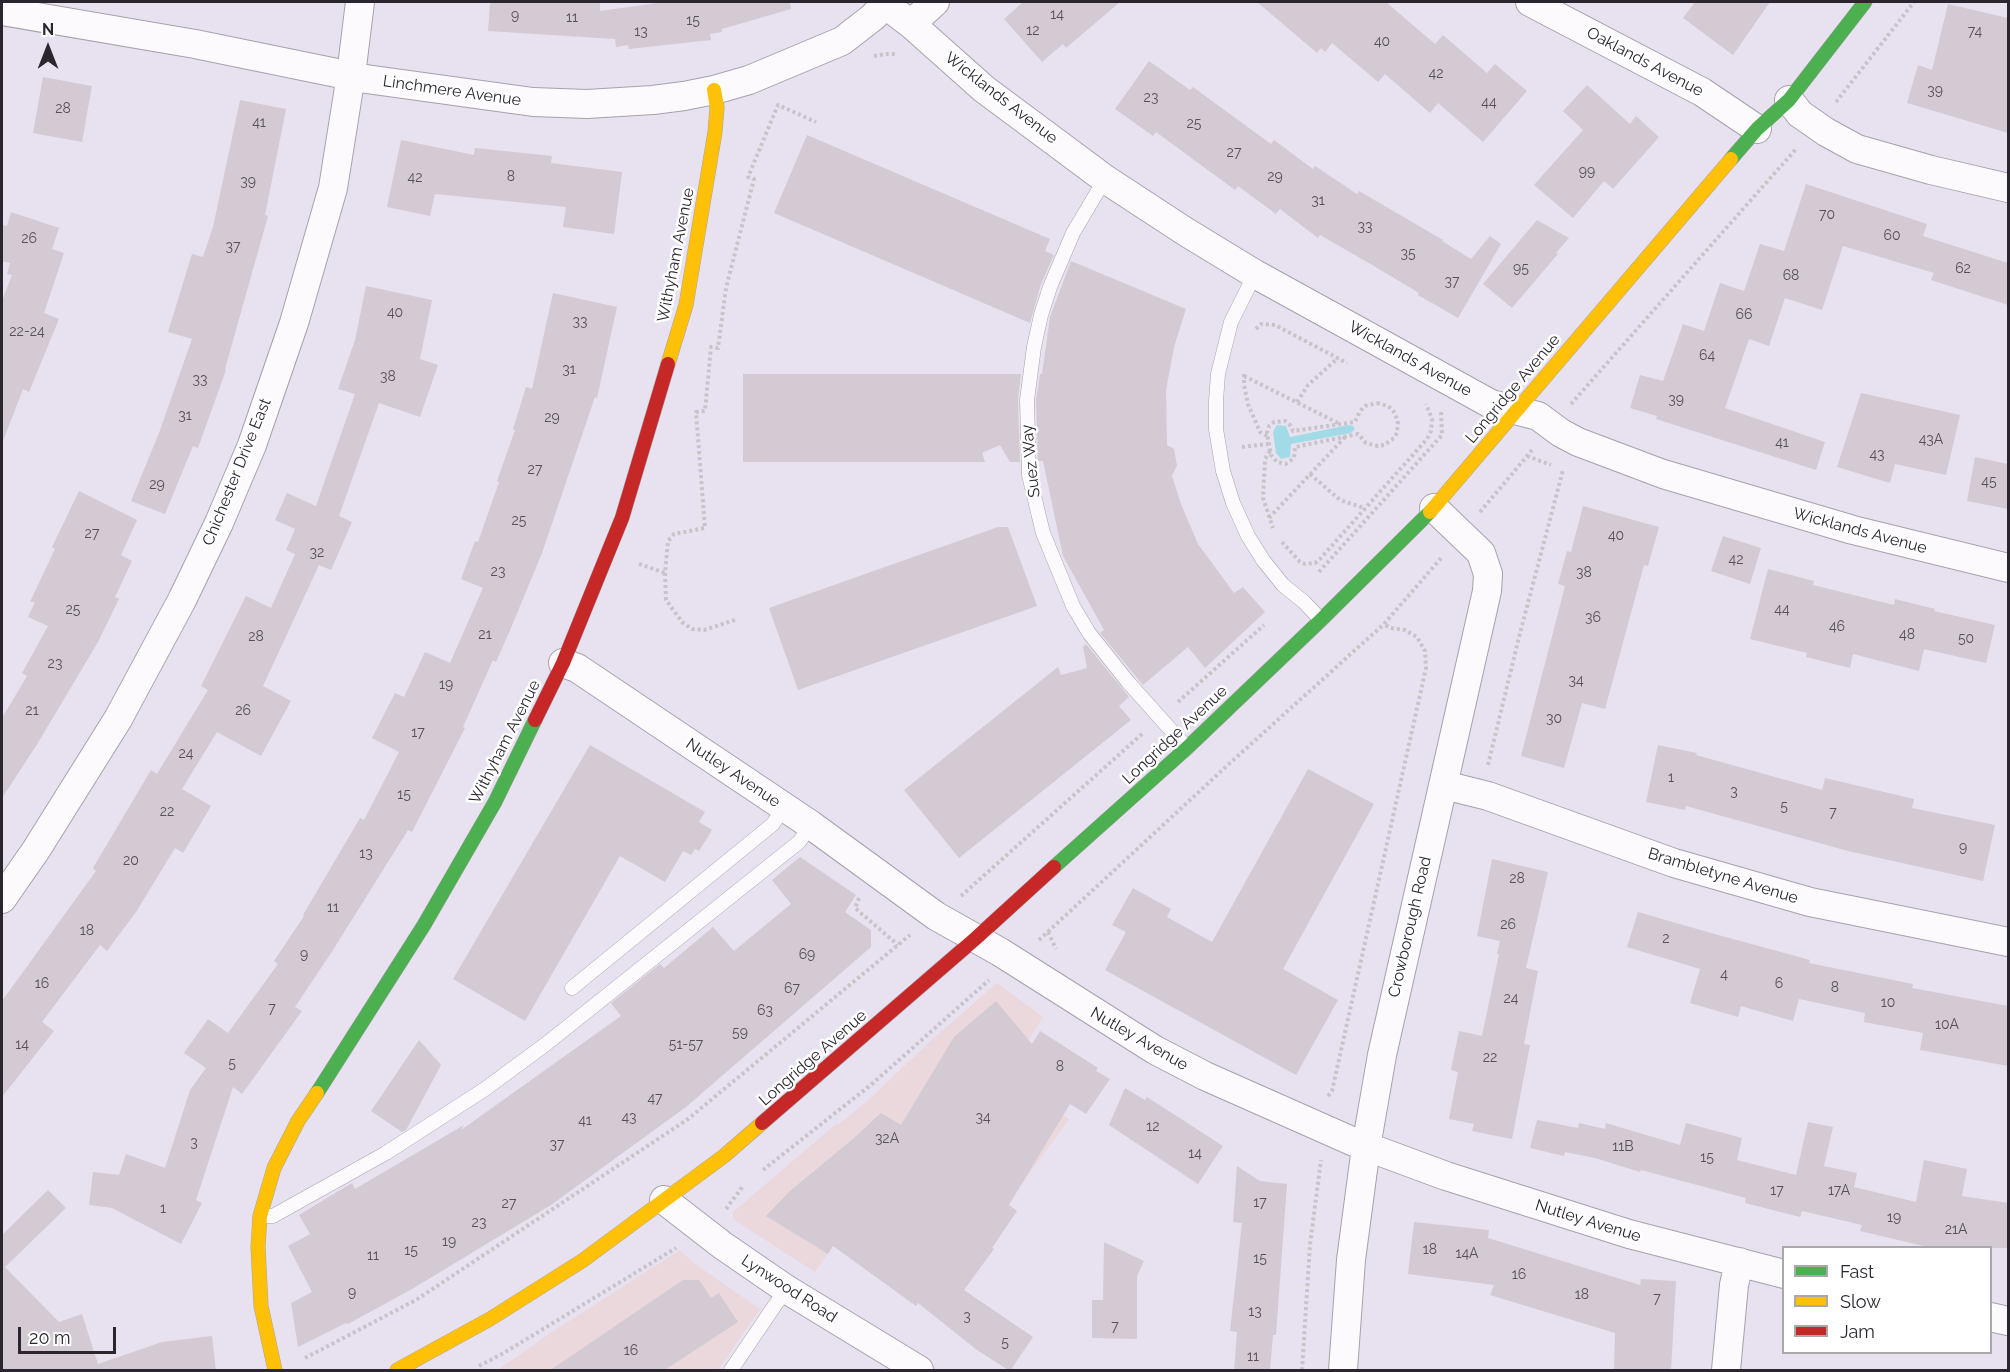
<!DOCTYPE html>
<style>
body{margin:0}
#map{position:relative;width:2010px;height:1372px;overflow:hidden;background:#e8e1f0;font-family:Raleway,sans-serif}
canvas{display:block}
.frame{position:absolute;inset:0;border:3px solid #2a252e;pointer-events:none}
.legend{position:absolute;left:1782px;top:1246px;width:210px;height:108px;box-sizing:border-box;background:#fff;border:2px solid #aaa8ab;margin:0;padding:8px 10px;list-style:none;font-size:18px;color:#2a252e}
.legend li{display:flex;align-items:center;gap:12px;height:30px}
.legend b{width:30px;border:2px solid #aaa8ab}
.north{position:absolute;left:18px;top:18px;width:60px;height:60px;-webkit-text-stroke:4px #fff;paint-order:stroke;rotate:0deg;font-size:16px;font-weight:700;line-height:24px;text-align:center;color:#2a252e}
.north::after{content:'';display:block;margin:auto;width:21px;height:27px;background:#2a252e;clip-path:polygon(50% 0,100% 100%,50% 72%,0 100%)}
.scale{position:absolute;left:18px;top:1327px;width:98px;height:27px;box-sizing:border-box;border:3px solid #2a252e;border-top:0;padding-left:8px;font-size:18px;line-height:21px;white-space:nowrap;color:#2a252e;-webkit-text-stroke:4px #fff;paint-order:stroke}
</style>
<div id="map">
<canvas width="2010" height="1372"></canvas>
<div class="frame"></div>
<ul class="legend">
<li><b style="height:8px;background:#4caf50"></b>Fast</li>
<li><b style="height:8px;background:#ffc107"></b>Slow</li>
<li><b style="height:8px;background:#c62828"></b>Jam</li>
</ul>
<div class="north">N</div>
<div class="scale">20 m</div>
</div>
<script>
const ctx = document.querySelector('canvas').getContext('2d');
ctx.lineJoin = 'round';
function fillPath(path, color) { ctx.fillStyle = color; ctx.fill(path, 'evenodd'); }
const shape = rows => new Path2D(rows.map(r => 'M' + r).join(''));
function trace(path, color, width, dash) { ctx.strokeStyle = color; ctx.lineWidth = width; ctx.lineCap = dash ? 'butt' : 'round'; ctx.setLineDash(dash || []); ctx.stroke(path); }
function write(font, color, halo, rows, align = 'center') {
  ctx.font = font + ' Raleway,sans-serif'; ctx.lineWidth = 5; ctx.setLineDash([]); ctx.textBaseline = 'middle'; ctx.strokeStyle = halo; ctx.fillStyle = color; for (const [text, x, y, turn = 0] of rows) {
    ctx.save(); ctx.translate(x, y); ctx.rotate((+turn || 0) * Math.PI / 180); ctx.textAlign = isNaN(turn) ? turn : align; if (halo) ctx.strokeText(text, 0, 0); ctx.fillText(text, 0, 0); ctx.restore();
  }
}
const commercial = shape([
 [997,983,1043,1017,1016,1061,1012,1085,1069,1119,1014,1195,859,1209,815,1272,736,1221,733,1218,733,1212,836,1124,838,1125,865,1103,934,1038],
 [680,1250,692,1262,760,1309,718,1370,498,1370,552,1332]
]);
const water = shape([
 [1277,425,1286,426,1290,437,1349,425,1353,426,1355,429,1351,433,1291,444,1290,457,1281,459,1276,453,1273,432]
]);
const building = shape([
 [490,2,600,2,600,11,665,2,790,2,791,9,722,29,722,32,710,34,711,40,629,49,628,45,616,47,615,39,488,31],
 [1023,2,1120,2,1066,48,1063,44,1042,62,1004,19],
 [1257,2,1386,2,1435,44,1443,35,1487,73,1495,64,1527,91,1483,142,1438,103,1430,113,1385,74,1378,82,1332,43,1325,52,1321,48,1317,53],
 [1695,2,1770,2,1733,55,1683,18],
 [1948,4,2008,18,2008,133,1907,103,1918,65,1932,70],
 [1149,61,1190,90,1193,87,1271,144,1274,140,1313,169,1315,166,1357,194,1359,191,1443,240,1442,241,1471,259,1490,236,1501,244,1458,318,1418,295,1419,293,1374,266,1320,235,1318,238,1280,209,1276,214,1238,186,1235,190,1156,132,1153,136,1115,109],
 [43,77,92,86,82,142,33,133],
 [1587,85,1630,124,1636,116,1659,137,1613,189,1604,181,1573,218,1534,185,1583,130,1563,111],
 [240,100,286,109,265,215,268,216,225,369,226,370,198,448,193,446,165,514,131,501,159,433,192,339,168,332,192,254,203,257,213,227],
 [807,135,1050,239,1045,251,1054,255,1041,284,1030,323,774,213],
 [401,140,474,155,475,148,552,156,551,163,622,172,614,234,563,227,566,207,435,194,430,216,387,207],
 [1806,184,1927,224,1923,236,2008,263,2008,305,1931,280,1934,273,1843,246,1822,310,1785,298,1769,346,1749,339,1725,408,1825,442,1816,470,1656,419,1657,416,1630,408,1640,375,1663,381,1683,324,1704,331,1720,283,1744,291,1760,244,1784,251],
 [11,212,59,228,52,249,64,253,44,313,59,319,29,392,23,389,3,441,2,301,12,275,7,274,10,263,2,261,2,225,7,226],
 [1537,220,1569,238,1556,253,1558,254,1512,308,1483,284],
 [1071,261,1186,309,1174,347,1166,390,1167,445,1174,449,1177,465,1172,476,1181,504,1198,544,1234,593,1243,587,1265,612,1205,668,1188,647,1143,685,1100,633,1104,630,1063,556,1043,461,1038,461,1036,400,1040,374,1042,374,1050,317],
 [366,286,432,300,420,359,438,365,420,417,379,403,339,516,352,522,331,570,319,565,263,686,291,701,261,756,217,732,182,789,211,806,183,853,175,848,136,912,107,951,100,945,42,1022,54,1031,2,1097,2,1001,96,871,93,868,151,770,157,774,208,690,201,686,246,596,271,608,295,554,286,550,295,529,275,520,287,493,316,506,355,394,338,389,355,340],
 [553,293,617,307,597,398,595,397,542,553,511,628,496,662,493,660,463,727,465,728,439,779,412,832,408,830,333,950,295,1007,302,1011,242,1094,233,1087,196,1200,202,1203,181,1244,112,1208,89,1205,93,1172,119,1175,126,1154,165,1168,190,1090,206,1068,184,1053,208,1019,228,1033,278,964,274,961,304,916,303,915,360,818,364,820,399,752,372,738,395,693,404,697,425,652,450,663,483,588,461,579,475,541,478,542,499,482,497,481,515,430,513,429,526,387,532,389],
 [743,374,1021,374,1018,400,1020,462,1010,462,1000,445,982,453,985,462,743,462],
 [1861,393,1960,415,1946,475,1895,464,1890,483,1837,467],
 [1975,457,2008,464,2008,509,1967,501],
 [79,491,137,520,121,555,132,561,115,597,119,599,98,642,36,746,2,798,2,718,27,676,22,673,48,626,28,617,35,602,30,602,55,549,52,547],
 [1583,506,1659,527,1648,566,1644,565,1605,709,1582,703,1564,768,1521,756,1565,586,1558,584,1567,551,1571,552],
 [998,527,1008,527,1037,606,798,690,769,608],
 [1723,536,1761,548,1750,584,1711,571],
 [1768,569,1814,581,1813,585,1894,605,1895,599,1935,609,1934,611,1995,625,1986,663,1924,649,1919,671,1853,654,1850,668,1806,657,1807,653,1750,639],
 [1086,644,1129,697,1119,706,1131,720,959,858,904,790,1058,667,1061,675,1087,668,1083,647],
 [590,745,705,812,699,822,712,830,699,851,695,849,691,855,683,851,665,882,620,856,525,1021,453,979],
 [1658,745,1697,753,1696,755,1822,790,1825,778,1914,799,1912,808,1995,825,1983,881,1848,851,1686,806,1685,810,1646,802],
 [1308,769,1374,804,1283,969,1338,1000,1296,1075,1105,970,1126,932,1112,925,1133,888,1171,909,1167,917,1212,942],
 [800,857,856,895,845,912,871,930,871,947,686,1107,551,1205,412,1289,348,1324,346,1323,298,1347,291,1303,312,1292,288,1246,310,1234,299,1215,352,1183,355,1189,464,1125,461,1130,621,1016,611,1003,660,964,664,968,713,927,734,951,791,904,772,880],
 [1492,859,1548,872,1526,968,1538,971,1524,1044,1530,1045,1512,1139,1472,1131,1474,1124,1449,1119,1458,1072,1451,1070,1459,1031,1482,1036,1499,954,1497,954,1500,941,1477,936],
 [1638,912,1711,933,1810,960,1809,963,1913,984,1912,988,2008,1006,2008,1066,1920,1050,1923,1033,1864,1022,1865,1013,1799,999,1793,1021,1741,1006,1738,1017,1690,1003,1700,969,1627,947],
 [996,1001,1032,1044,1040,1031,1098,1068,1096,1071,1110,1079,1086,1114,1070,1104,1009,1205,1017,1211,992,1248,994,1249,964,1290,1033,1337,1010,1371,977,1350,918,1303,916,1306,833,1246,828,1254,766,1216,790,1191,854,1138,881,1113,901,1125,954,1037],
 [419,1040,441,1065,406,1130,402,1132,371,1111],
 [1125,1088,1145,1100,1147,1097,1223,1146,1198,1184,1109,1125],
 [1537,1120,1578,1128,1579,1123,1605,1129,1606,1123,1680,1145,1686,1123,1742,1138,1737,1160,1796,1175,1808,1122,1833,1127,1824,1166,1857,1173,1854,1187,1916,1202,1924,1160,1967,1169,1962,1196,2008,1203,2008,1248,1932,1248,1860,1231,1862,1225,1802,1211,1800,1217,1745,1203,1746,1198,1641,1170,1640,1172,1595,1158,1565,1152,1564,1156,1530,1148],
 [1237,1166,1260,1181,1287,1184,1276,1335,1273,1335,1270,1371,1234,1371,1237,1332,1230,1331,1242,1223,1233,1222],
 [48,1190,66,1208,5,1267,59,1322,82,1314,98,1364,162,1342,212,1336,216,1371,2,1371,2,1235],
 [1414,1222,1489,1230,1488,1238,1640,1285,1641,1279,1676,1281,1671,1371,1614,1371,1615,1333,1490,1295,1494,1285,1408,1274],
 [1104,1242,1144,1261,1137,1276,1137,1339,1092,1338,1092,1300,1103,1300],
 [683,1280,699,1280,711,1298,719,1293,738,1322,663,1371,549,1371]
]);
const path = shape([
 [874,56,885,54,896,54],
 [1836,102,1914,2],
 [1256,329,1261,324,1275,325,1347,363],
 [1244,374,1244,385,1248,404,1260,432,1267,436],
 [1244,376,1340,424],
 [1297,402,1308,385,1338,358],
 [1377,403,1388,406,1393,410,1398,421,1397,433,1394,438,1384,445,1378,446,1366,443,1358,434,1295,447,1294,458,1286,464,1277,462,1271,455,1267,433,1269,426,1274,422,1285,421,1290,425,1293,431,1355,422,1360,411,1365,406,1377,403],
 [1571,404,1796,149],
 [1242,447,1268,444],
 [1270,451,1265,459,1263,498,1273,528],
 [1527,456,1551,465],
 [1310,474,1340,500,1364,508],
 [1480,512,1533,449],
 [1269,518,1345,437],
 [1282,542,1300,562,1305,564,1315,563,1320,559,1427,439,1431,431,1432,419,1426,404],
 [639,564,665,573],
 [1319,572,1442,435,1441,411],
 [735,620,704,630,692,629,682,622,666,600,665,573,668,541,674,534,705,528,696,412,705,411,711,347,718,348,726,288,754,179,748,177,778,105,816,122],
 [1178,702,1264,625],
 [1488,765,1519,637,1563,470],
 [961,896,1143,733],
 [859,898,855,908,898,945],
 [1048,932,1056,949],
 [1039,940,1230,763,1384,624,1442,557],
 [1328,1096,1332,1091,1426,668,1425,651,1417,637,1405,630,1390,628,1384,624],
 [763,1170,872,1084,989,980],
 [726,1209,743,1186],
 [305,1358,416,1300,688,1119,910,935],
 [479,1366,502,1354,676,1248],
 [1302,1370,1310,1245,1321,1160]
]);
const lane = shape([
 [1105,179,1073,233,1050,287,1041,315,1034,347,1027,400,1029,475,1043,533,1073,606,1089,633,1128,682,1187,748],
 [1255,274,1231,322,1218,374,1216,401,1216,429,1223,471,1233,503,1248,536,1263,560,1283,585,1304,602,1321,620],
 [572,988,773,824,784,807],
 [262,1216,273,1216,386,1153,485,1089,546,1044,799,842,811,825],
 [731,1370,786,1289]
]);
const street = shape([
 [882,2,911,24,984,89,1105,179,1186,232,1255,274,1491,404,1538,416,1561,433,1578,442,1663,474,1853,530,2008,568],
 [1530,2,1702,92,1757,129],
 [2,11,195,44,366,79,533,102,587,104,653,100,684,96,714,90,749,80,842,41,873,17,885,4],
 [911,24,935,2],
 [1789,100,1800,114,1826,132,1857,149,1931,170,2008,188],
 [563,663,577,668,811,825,936,916,1000,952,1155,1050,1205,1076,1354,1142,1446,1176,1629,1234,1784,1274],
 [1444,785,1488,796,1674,863,1810,902,2008,942],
 [2,899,36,850,118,719,182,600,219,523,252,445,294,323,333,188,351,75,360,2],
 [664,1200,722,1245,786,1289,919,1370],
 [1990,1317,2008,1321],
 [1343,1370,1351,1260,1366,1147,1382,1055,1487,591,1488,574,1481,553,1434,508],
 [1726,1370,1734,1285,1739,1262]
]);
const fast = shape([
 [1731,159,1757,129,1789,100,1865,2],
 [1054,867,1187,748,1321,620,1430,512],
 [317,1093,424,925,495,802,535,720]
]);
const slow = shape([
 [668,364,686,305,715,132,717,107,714,90],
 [1430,512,1731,159],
 [275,1370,261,1306,258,1247,260,1216,274,1168,298,1121,317,1093],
 [397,1370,490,1319,582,1261,724,1156,762,1123]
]);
const jam = shape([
 [535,720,563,663,622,518,668,364],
 [762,1123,975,939,1054,867]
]);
const numberNames = [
 ["14",1057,15],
 ["9",515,16],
 ["11",572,18],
 ["15",693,21],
 ["12",1033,31],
 ["13",641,32],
 ["74",1975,32],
 ["40",1382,42],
 ["42",1436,74],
 ["39",1935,91],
 ["23",1151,98],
 ["44",1489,103],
 ["28",63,109],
 ["41",259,123],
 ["25",1194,124],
 ["27",1234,153],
 ["99",1587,172],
 ["8",511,177],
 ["29",1275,177],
 ["42",415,178],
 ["39",248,182],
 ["31",1318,201],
 ["70",1827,215],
 ["33",1365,227],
 ["60",1892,236],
 ["26",29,239],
 ["37",233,247],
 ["35",1408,254],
 ["95",1521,269],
 ["62",1963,269],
 ["68",1791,276],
 ["37",1452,282],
 ["40",395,313],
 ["66",1744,315],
 ["33",580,322],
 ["22-24",27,332],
 ["64",1707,356],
 ["31",569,370],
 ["38",388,377],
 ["33",200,380],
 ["39",1676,400],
 ["31",185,416],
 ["29",552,418],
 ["43A",1931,440],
 ["41",1782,443],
 ["43",1877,455],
 ["27",535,470],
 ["45",1989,482],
 ["29",157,485],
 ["25",519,521],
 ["27",92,534],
 ["40",1616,536],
 ["32",317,553],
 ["42",1736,560],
 ["23",498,572],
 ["38",1584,573],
 ["25",73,610],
 ["44",1782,610],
 ["36",1593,618],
 ["46",1837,627],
 ["21",485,635],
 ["48",1907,635],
 ["28",256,637],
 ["50",1966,639],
 ["23",55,664],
 ["34",1576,681],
 ["19",446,685],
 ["21",32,711],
 ["26",243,711],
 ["30",1554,719],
 ["17",418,733],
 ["24",186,754],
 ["1",1671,778],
 ["3",1734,792],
 ["15",404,795],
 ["5",1784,807],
 ["22",167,812],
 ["7",1833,813],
 ["9",1963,848],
 ["13",366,854],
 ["20",131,861],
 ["28",1517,879],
 ["11",333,908],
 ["26",1508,925],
 ["18",87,931],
 ["2",1666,939],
 ["9",304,955],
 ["69",807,955],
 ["4",1724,975],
 ["16",42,984],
 ["6",1779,984],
 ["8",1835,988],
 ["67",792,989],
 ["24",1511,999],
 ["10",1888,1003],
 ["7",272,1009],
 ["63",765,1011],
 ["10A",1947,1025],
 ["59",740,1033],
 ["14",22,1045],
 ["51-57",686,1045],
 ["22",1490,1058],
 ["5",232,1064],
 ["8",1060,1067],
 ["47",655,1099],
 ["43",629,1118],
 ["34",983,1118],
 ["41",585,1121],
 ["12",1153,1127],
 ["32A",887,1139],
 ["3",194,1143],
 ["37",557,1145],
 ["11B",1623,1147],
 ["14",1195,1154],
 ["15",1707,1158],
 ["17",1777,1191],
 ["17A",1839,1191],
 ["17",1260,1203],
 ["27",509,1204],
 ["1",163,1209],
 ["19",1894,1218],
 ["23",479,1223],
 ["21A",1956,1230],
 ["19",449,1242],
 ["18",1430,1250],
 ["15",411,1251],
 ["14A",1467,1254],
 ["11",373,1256],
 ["15",1260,1259],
 ["16",1519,1275],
 ["9",352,1293],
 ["18",1582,1295],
 ["7",1657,1299],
 ["13",1255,1312],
 ["3",967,1317],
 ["7",1115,1327],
 ["5",1005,1343],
 ["16",631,1351],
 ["11",1253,1357]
];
const streetNames = [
 ["Oaklands Avenue",1645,62,28],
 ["Linchmere Avenue",452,91,8],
 ["Wicklands Avenue",1001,98,38],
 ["Withyham Avenue",676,255,-79],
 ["Wicklands Avenue",1410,359,29],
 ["Longridge Avenue",1513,389,-50],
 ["Suez Way",1031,461,-96],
 ["Chichester Drive East",237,472,-68],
 ["Wicklands Avenue",1860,531,15],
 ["Longridge Avenue",1175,735,-43],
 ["Withyham Avenue",505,742,-63],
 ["Nutley Avenue",733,773,34],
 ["Brambletyne Avenue",1723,876,17],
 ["Crowborough Road",1410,927,-77],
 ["Nutley Avenue",1139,1039,30],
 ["Longridge Avenue",813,1058,-41],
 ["Nutley Avenue",1588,1221,17],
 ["Lynwood Road",789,1289,33]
];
fillPath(commercial, '#ead8dc');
fillPath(water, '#a2dbe7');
fillPath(building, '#d3cad4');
trace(lane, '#a7a1ac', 15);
trace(street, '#a7a1ac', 30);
trace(fast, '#a7a1ac', 15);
trace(slow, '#a7a1ac', 15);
trace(jam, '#a7a1ac', 15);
trace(path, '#c7c4c9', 4, [3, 3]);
trace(lane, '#fcfafd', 14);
trace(street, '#fcfafd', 28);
trace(fast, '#4caf50', 14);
trace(slow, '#ffc107', 14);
trace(jam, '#c62828', 14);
write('14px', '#565059', null, numberNames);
write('16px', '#2a252e', '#fff', streetNames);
</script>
